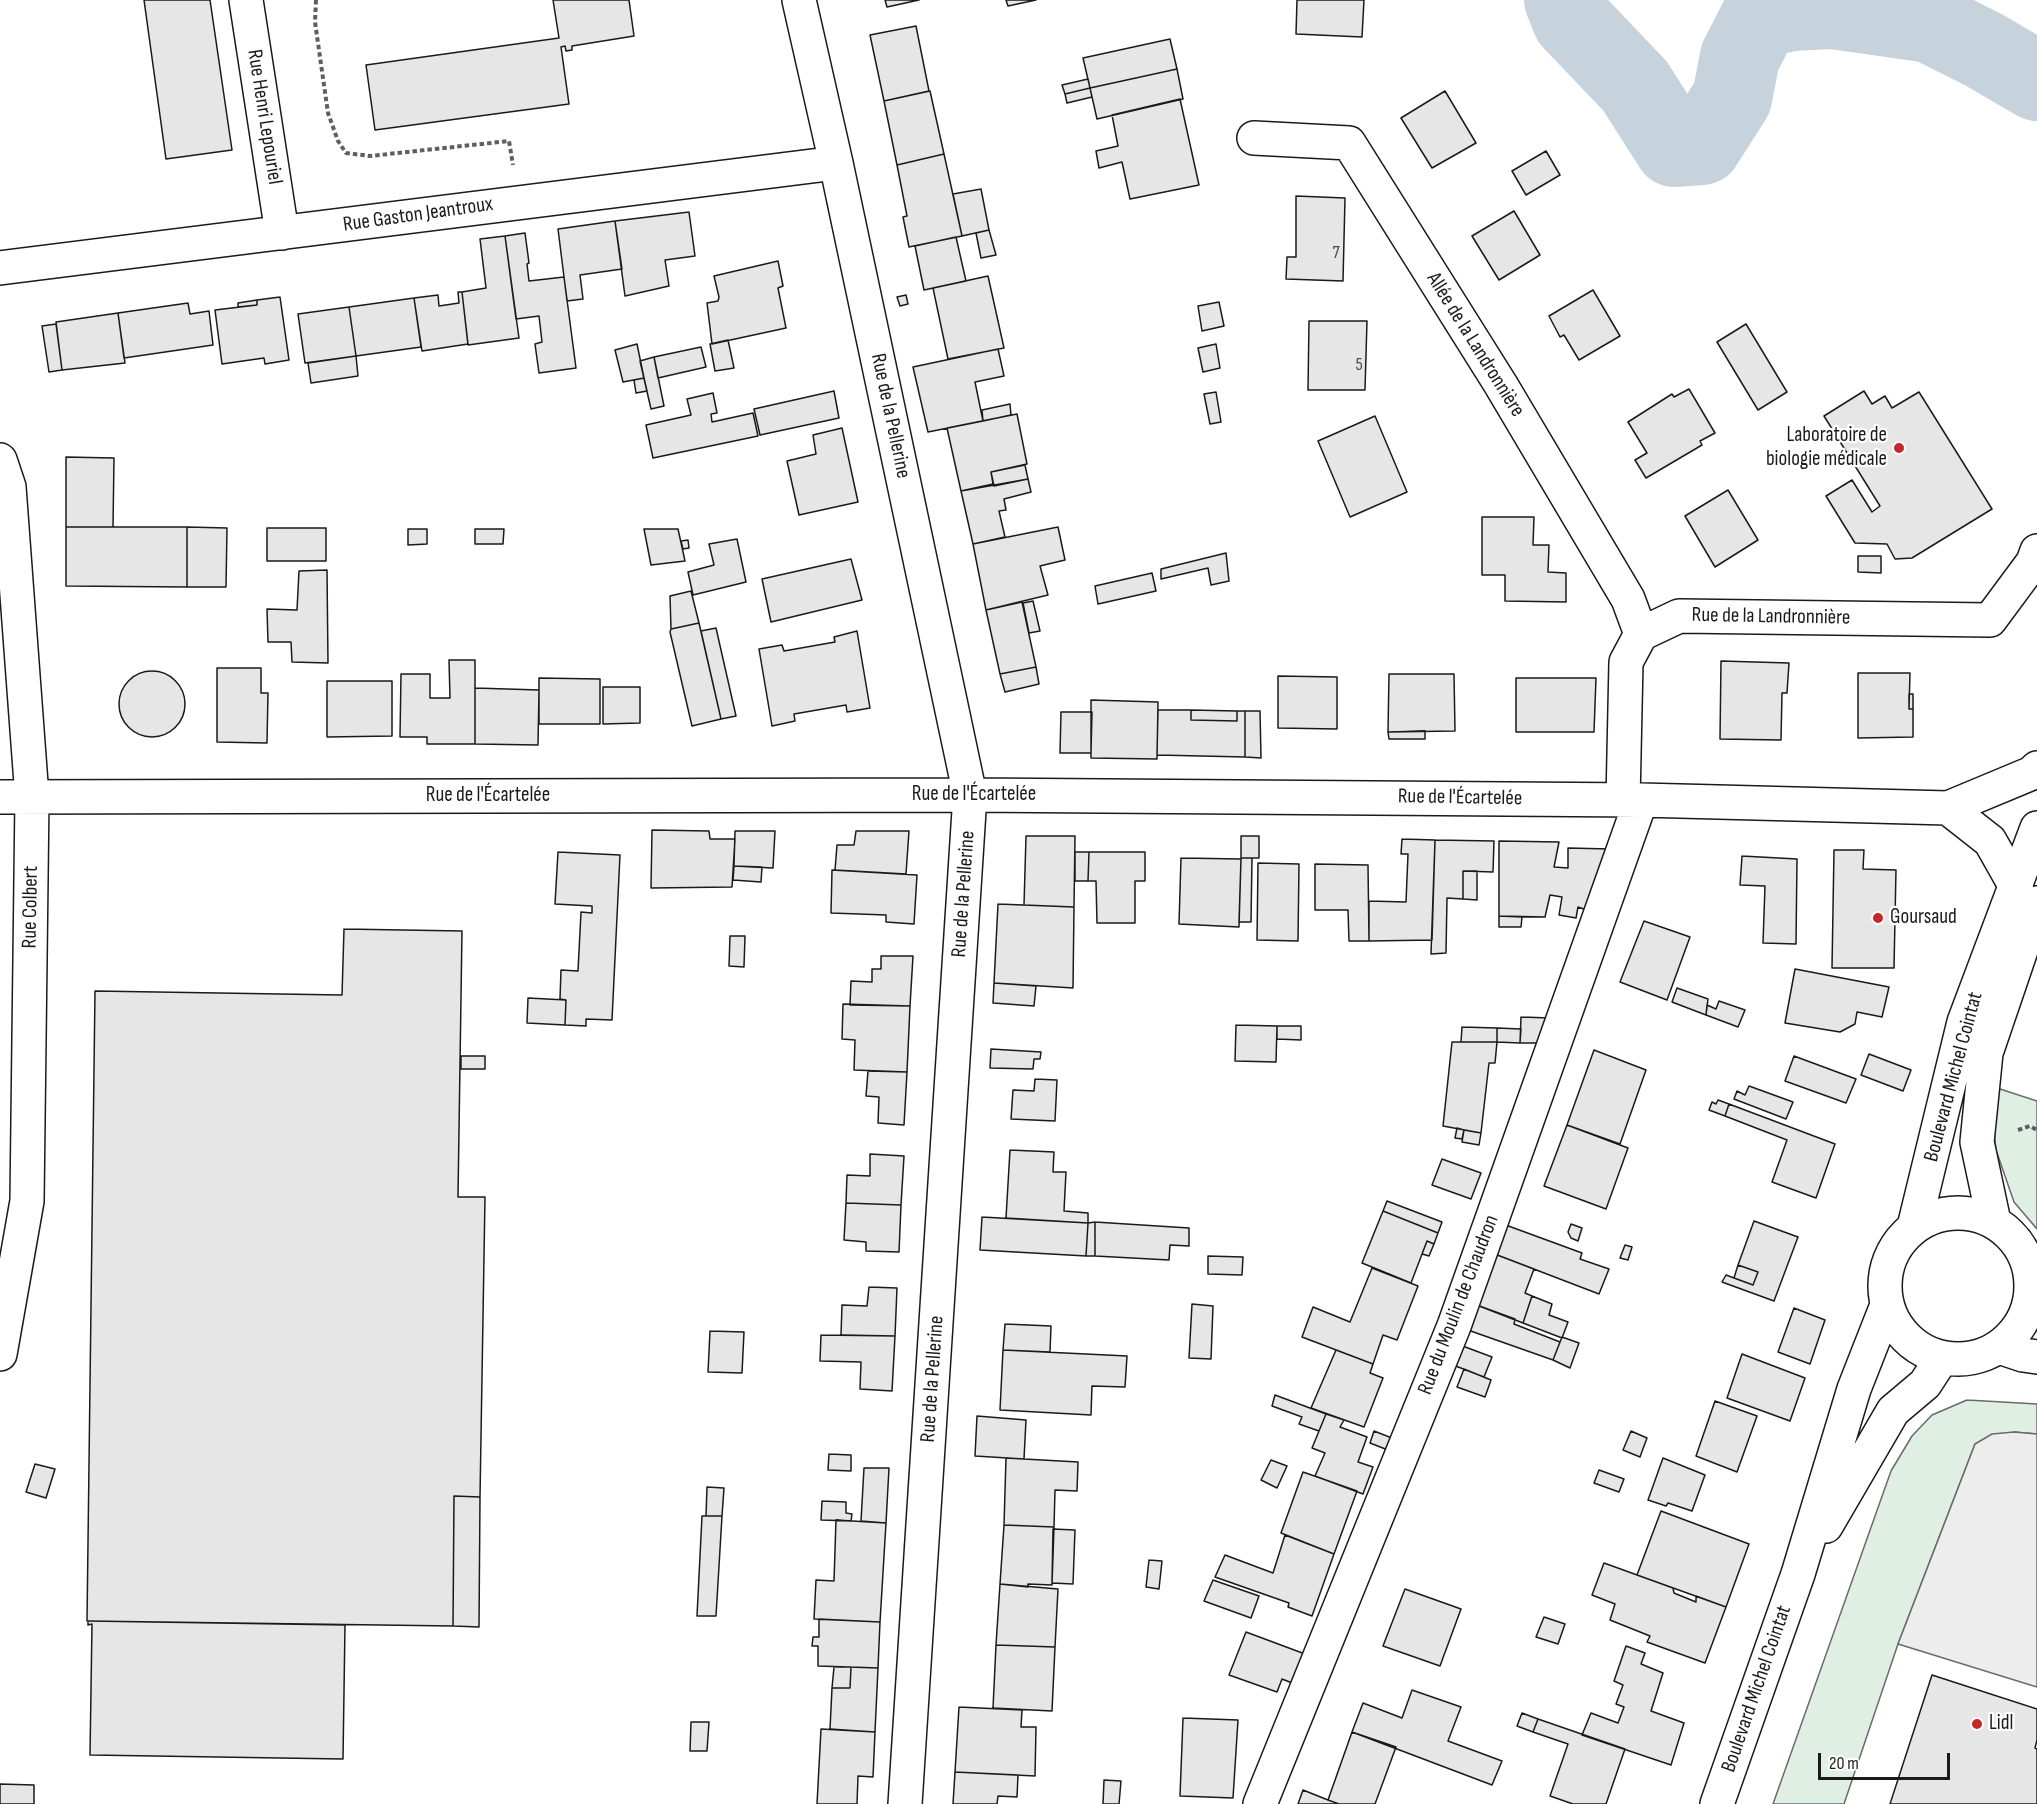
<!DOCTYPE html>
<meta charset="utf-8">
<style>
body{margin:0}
#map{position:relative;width:2037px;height:1804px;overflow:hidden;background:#fff;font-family:"Sofia Sans Condensed",sans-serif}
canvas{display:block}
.scale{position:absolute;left:1818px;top:1753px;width:132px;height:27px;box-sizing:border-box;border:3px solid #1a1a1a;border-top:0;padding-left:8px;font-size:18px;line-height:21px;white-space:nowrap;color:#1a1a1a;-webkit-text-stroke:4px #fff;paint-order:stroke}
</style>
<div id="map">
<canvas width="2037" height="1804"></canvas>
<div class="scale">20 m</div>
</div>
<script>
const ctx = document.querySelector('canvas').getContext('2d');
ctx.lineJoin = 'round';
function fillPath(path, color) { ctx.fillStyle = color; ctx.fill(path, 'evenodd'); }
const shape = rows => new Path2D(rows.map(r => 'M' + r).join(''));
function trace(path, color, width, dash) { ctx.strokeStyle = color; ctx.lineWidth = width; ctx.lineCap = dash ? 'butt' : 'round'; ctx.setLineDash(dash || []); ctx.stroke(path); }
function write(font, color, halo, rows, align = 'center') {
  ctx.font = font + ' "Sofia Sans Condensed",sans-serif'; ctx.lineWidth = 4.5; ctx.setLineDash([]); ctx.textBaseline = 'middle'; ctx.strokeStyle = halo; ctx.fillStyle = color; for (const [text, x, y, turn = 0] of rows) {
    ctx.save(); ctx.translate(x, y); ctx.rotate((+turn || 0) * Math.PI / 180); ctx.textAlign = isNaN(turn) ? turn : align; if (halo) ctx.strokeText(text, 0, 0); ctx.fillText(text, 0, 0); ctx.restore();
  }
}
const green = shape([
 [1997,1088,2037,1101,2037,1229,2014,1202,1996,1150,1992,1113,1997,1088],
 [1967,1400,2037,1404,2037,1434,2014,1432,1975,1444,1898,1644,1844,1804,1773,1804,1891,1471,1912,1436,1932,1415,1967,1400]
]);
const parking = shape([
 [2014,1432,2037,1434,2037,1687,1898,1644,1975,1444,1992,1434,2014,1432]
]);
const river = shape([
 [1564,0,1572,20,1635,86,1674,147,1702,145,1732,98,1740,57,1760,18,1792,11,1832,9,1930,23,1984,50,2037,81]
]);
const building = shape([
 [144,0,210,0,232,150,166,159,144,0],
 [553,0,629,0,634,36,572,46,572,50,566,51,565,46,561,47,569,104,375,130,366,65,559,38,553,0],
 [885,0,919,0,887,7,885,0],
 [1006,0,1036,0,1008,6,1006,0],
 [1297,0,1364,0,1362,37,1296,34,1297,0],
 [916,26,929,91,884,101,870,35,916,26],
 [1170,39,1177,69,1090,88,1083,58,1170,39],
 [1177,69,1183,99,1097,119,1090,88,1177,69],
 [1088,79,1090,88,1065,94,1062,85,1088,79],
 [1090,88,1092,97,1067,103,1065,94,1090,88],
 [930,91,944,154,897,165,884,101,930,91],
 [1445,91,1476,143,1432,168,1401,118,1445,91],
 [1180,99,1199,185,1130,199,1122,162,1099,168,1096,151,1118,146,1112,115,1180,99],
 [1546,151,1560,175,1526,195,1512,171,1546,151],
 [944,154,962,236,909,247,903,217,907,216,897,165,944,154],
 [981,189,989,230,962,236,953,194,981,189],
 [1296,196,1345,198,1343,281,1286,279,1287,257,1296,257,1296,196],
 [1514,211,1540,255,1499,280,1472,236,1514,211],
 [689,212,695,256,665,260,669,286,625,296,615,221,689,212],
 [615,221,622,269,580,275,583,299,567,301,558,229,615,221],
 [989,230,996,255,981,258,976,233,989,230],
 [525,233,529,263,527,264,529,281,564,277,576,368,539,373,535,344,542,342,539,316,516,319,505,236,525,233],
 [505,236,519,338,468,345,462,292,486,288,480,239,505,236],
 [956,237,966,281,924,290,915,246,956,237],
 [778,261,783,286,778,288,786,328,712,344,707,303,718,301,719,297,714,276,778,261],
 [988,276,1004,348,948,359,933,288,988,276],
 [1593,290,1620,336,1579,360,1564,335,1560,337,1549,316,1593,290],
 [458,292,462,292,468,344,422,351,414,298,438,295,439,306,459,303,458,292],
 [906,295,908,304,900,306,897,297,906,295],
 [280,297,289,360,265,364,264,358,222,364,215,310,257,305,257,300,280,297],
 [414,298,421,347,356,356,349,307,414,298],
 [257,300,257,305,238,307,238,303,257,300],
 [1219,302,1224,326,1202,331,1198,306,1219,302],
 [188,303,190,314,209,311,213,345,124,358,118,313,188,303],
 [349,307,356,356,305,363,298,314,349,307],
 [118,313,125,363,62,370,56,322,118,313],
 [1309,321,1367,321,1365,390,1308,390,1309,321],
 [56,324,62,370,49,372,42,326,56,324],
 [1746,324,1787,392,1758,410,1717,342,1746,324],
 [728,340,734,368,715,371,710,344,728,340],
 [637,344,644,378,623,382,615,350,637,344],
 [1216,344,1220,368,1203,372,1198,348,1216,344],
 [701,347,706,367,658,378,654,357,701,347],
 [998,349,1004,376,975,382,983,421,928,432,913,367,998,349],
 [356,356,358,376,311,383,308,363,356,356],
 [654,357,664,406,651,409,640,361,654,357],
 [644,378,647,391,636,393,634,380,644,378],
 [1689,389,1715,433,1700,441,1702,445,1646,478,1635,460,1647,453,1628,422,1672,394,1674,397,1689,389],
 [834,391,839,418,760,435,754,409,834,391],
 [1864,391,1872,404,1885,396,1892,408,1919,392,1992,509,1912,558,1895,559,1887,544,1855,543,1826,496,1852,480,1872,512,1880,506,1824,416,1864,391],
 [1216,392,1221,422,1210,424,1204,394,1216,392],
 [713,393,717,413,711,414,712,422,753,413,758,436,653,458,646,425,691,415,687,399,713,393],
 [1010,404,1011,415,983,421,982,410,1010,404],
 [1017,414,1027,464,991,472,993,484,961,491,947,428,1017,414],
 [1375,416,1407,492,1350,517,1318,441,1375,416],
 [842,428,858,502,799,515,787,461,816,454,813,435,842,428],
 [66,457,114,458,113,527,66,527,66,457],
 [1025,465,1028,479,994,486,991,472,1025,465],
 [1028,479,1031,492,1004,499,1006,510,999,511,1005,537,973,544,961,491,1028,479],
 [1728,490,1758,540,1715,567,1685,516,1728,490],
 [1482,517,1534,517,1533,545,1549,545,1548,572,1566,573,1566,602,1505,601,1505,575,1482,575,1482,517],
 [66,527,187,527,187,587,66,586,66,527],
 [187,527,227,528,226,587,187,587,187,527],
 [1058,527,1065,560,1040,566,1048,595,986,610,973,544,1058,527],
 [267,528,326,528,326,561,267,561,267,528],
 [408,529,427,529,427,544,408,545,408,529],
 [475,529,504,529,503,544,475,544,475,529],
 [644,529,678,529,685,561,651,565,644,529],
 [737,539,746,582,693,595,688,572,714,565,709,544,737,539],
 [688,540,689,548,683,549,681,541,688,540],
 [1226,553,1229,581,1211,585,1208,568,1161,579,1161,569,1226,553],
 [1858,556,1881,556,1881,573,1858,572,1858,556],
 [851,559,862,600,771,622,762,579,851,559],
 [327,570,328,663,292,662,291,642,268,642,267,609,297,610,299,571,327,570],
 [1152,573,1156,591,1098,604,1095,586,1152,573],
 [691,591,699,623,671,629,670,596,691,591],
 [1033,601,1040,631,1029,633,1023,603,1033,601],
 [1022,602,1036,667,1000,674,986,610,1022,602],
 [699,623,721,719,692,726,670,632,671,629,699,623],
 [716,628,736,716,721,719,701,631,716,628],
 [857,631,870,708,847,712,846,705,794,714,795,721,772,726,759,649,782,645,784,651,835,642,834,637,857,631],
 [449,660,475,660,475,744,427,744,427,737,400,737,401,674,430,674,430,698,450,698,449,660],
 [1721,661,1789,663,1787,693,1782,693,1781,740,1720,739,1721,661],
 [1036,667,1039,684,1005,692,1000,674,1036,667],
 [217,668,261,668,261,693,268,693,267,743,217,742,217,668],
 '119 704a33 33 0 1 1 66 0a33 33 0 1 1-66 0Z',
 [1858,673,1910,673,1909,709,1913,709,1913,737,1858,738,1858,673],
 [1389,674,1454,674,1455,731,1388,732,1389,674],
 [1278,676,1337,677,1337,729,1278,728,1278,676],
 [539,678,600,679,600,724,539,724,539,678],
 [1516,678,1596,678,1594,732,1516,732,1516,678],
 [327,681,392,681,392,736,327,737,327,681],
 [603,687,640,687,640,723,603,724,603,687],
 [475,688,539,690,538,745,475,744,475,688],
 [1909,694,1913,694,1913,709,1909,709,1909,694],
 [1091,700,1158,702,1157,759,1091,758,1091,700],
 [1158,710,1191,710,1191,720,1237,721,1237,711,1245,711,1245,757,1157,755,1158,710],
 [1191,710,1237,711,1237,721,1191,720,1191,710],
 [1245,711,1260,711,1261,758,1245,757,1245,711],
 [1061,712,1092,712,1091,753,1060,753,1061,712],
 [1425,731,1425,739,1389,739,1388,732,1425,731],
 [652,830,709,831,710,839,735,839,732,887,651,888,652,830],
 [735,831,775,831,773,868,734,866,735,831],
 [856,831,909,831,906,874,835,870,837,845,854,845,856,831],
 [1026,836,1075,836,1074,907,1024,905,1026,836],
 [1241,836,1259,836,1259,858,1241,858,1241,836],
 [1402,839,1435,840,1432,940,1369,941,1369,901,1406,902,1408,854,1401,854,1402,839],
 [1435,840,1494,841,1493,872,1463,871,1463,899,1447,898,1446,953,1431,954,1435,840],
 [1499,841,1559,842,1554,867,1568,868,1568,848,1610,849,1592,912,1578,907,1576,918,1559,915,1562,897,1550,895,1545,917,1499,916,1499,841],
 [1834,850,1864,850,1863,869,1896,870,1894,968,1832,968,1834,850],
 [558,852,620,855,612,1020,586,1019,586,1026,565,1025,566,1000,560,999,561,970,578,971,581,912,592,913,592,906,555,904,558,852],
 [1075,852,1089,852,1088,881,1075,881,1075,852],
 [1089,852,1145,852,1145,881,1135,881,1135,923,1097,923,1096,881,1088,881,1089,852],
 [1742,856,1797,859,1796,944,1763,943,1765,886,1740,885,1742,856],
 [1181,858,1241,859,1239,927,1179,924,1181,858],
 [1241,858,1252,858,1251,922,1239,922,1241,858],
 [1258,863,1299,864,1298,941,1257,940,1258,863],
 [1315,864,1368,865,1369,941,1349,941,1348,910,1315,910,1315,864],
 [734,866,762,867,761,882,733,880,734,866],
 [832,870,917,875,914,924,886,922,886,915,831,913,832,870],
 [1463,871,1477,871,1477,900,1463,899,1463,871],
 [998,904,1074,907,1073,988,994,983,998,904],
 [1499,916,1522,917,1521,927,1499,927,1499,916],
 [1644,921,1690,937,1667,1000,1620,982,1644,921],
 [344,929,462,931,458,1197,485,1197,480,1497,454,1496,453,1626,87,1621,95,991,342,995,344,929],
 [730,936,745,936,744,967,729,966,730,936],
 [881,956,913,956,910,1006,850,1005,851,981,872,982,872,969,881,969,881,956],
 [1795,969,1889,987,1882,1017,1857,1012,1855,1024,1840,1032,1785,1023,1795,969],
 [994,983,1036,986,1034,1006,993,1003,994,983],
 [1677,988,1708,999,1706,1015,1672,1002,1677,988],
 [528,998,566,1000,565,1025,527,1023,528,998],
 [1719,1001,1745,1010,1738,1027,1706,1015,1707,1005,1716,1009,1719,1001],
 [843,1004,910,1006,907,1072,854,1070,855,1040,842,1039,843,1004],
 [1521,1017,1551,1018,1542,1043,1520,1043,1521,1017],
 [1236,1025,1277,1026,1276,1062,1235,1061,1236,1025],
 [1277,1026,1301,1026,1301,1040,1277,1039,1277,1026],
 [1462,1027,1497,1028,1497,1042,1461,1042,1462,1027],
 [1497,1028,1521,1029,1520,1043,1497,1042,1497,1028],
 [1452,1042,1497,1042,1495,1063,1489,1063,1481,1133,1443,1126,1452,1042],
 [991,1049,1041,1052,1040,1059,1034,1059,1033,1069,990,1068,991,1049],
 [1594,1050,1646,1070,1620,1144,1567,1125,1594,1050],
 [1869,1054,1911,1070,1903,1091,1861,1075,1869,1054],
 [461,1056,485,1056,485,1069,461,1069,461,1056],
 [1794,1056,1856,1079,1846,1103,1785,1081,1794,1056],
 [868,1071,907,1072,904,1125,878,1123,879,1097,866,1096,868,1071],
 [1035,1079,1057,1080,1055,1121,1011,1119,1013,1090,1034,1091,1035,1079],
 [1749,1086,1793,1102,1786,1119,1734,1099,1737,1091,1745,1095,1749,1086],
 [1718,1100,1729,1104,1725,1116,1709,1110,1712,1102,1716,1104,1718,1100],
 [1729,1104,1835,1144,1816,1198,1772,1182,1787,1140,1725,1116,1729,1104],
 [1567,1125,1628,1148,1606,1209,1544,1186,1567,1125],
 [1457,1128,1464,1130,1462,1139,1455,1138,1457,1128],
 [1464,1130,1481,1133,1479,1145,1462,1142,1464,1130],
 [1010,1150,1054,1152,1053,1172,1066,1172,1064,1211,1088,1213,1088,1223,1006,1218,1010,1150],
 [870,1154,904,1156,901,1205,846,1203,847,1175,870,1176,870,1154],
 [1442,1159,1481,1173,1471,1199,1432,1185,1442,1159],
 [1387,1201,1442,1222,1438,1233,1383,1211,1387,1201],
 [846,1203,901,1205,899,1252,866,1251,866,1242,844,1240,846,1203],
 [1383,1211,1438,1233,1434,1244,1427,1241,1411,1283,1362,1263,1383,1211],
 [982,1217,1088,1223,1086,1256,980,1250,982,1217],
 [1754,1221,1798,1237,1774,1301,1722,1282,1726,1275,1753,1285,1758,1272,1738,1265,1754,1221],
 [1095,1222,1189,1228,1189,1246,1170,1245,1169,1260,1095,1256,1095,1222],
 [1095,1222,1095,1256,1086,1256,1088,1223,1095,1222],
 [1503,1224,1582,1253,1580,1259,1609,1269,1599,1294,1492,1253,1503,1224],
 [1571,1224,1582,1228,1578,1241,1571,1238,1568,1232,1571,1224],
 [1427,1241,1434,1244,1429,1256,1422,1254,1427,1241],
 [1625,1245,1632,1247,1628,1260,1620,1258,1625,1245],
 [1492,1253,1534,1269,1525,1293,1532,1296,1523,1323,1474,1304,1492,1253],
 [1208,1256,1243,1257,1242,1275,1208,1274,1208,1256],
 [1738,1265,1758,1272,1753,1285,1734,1278,1738,1265],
 [1372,1268,1418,1286,1397,1340,1383,1335,1373,1364,1302,1337,1313,1307,1350,1322,1372,1268],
 [869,1287,897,1288,895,1336,841,1335,842,1305,867,1306,869,1287],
 [1532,1296,1552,1304,1549,1315,1568,1322,1562,1338,1523,1323,1532,1296],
 [1192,1304,1213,1306,1211,1359,1189,1358,1192,1304],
 [1474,1304,1515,1319,1514,1324,1560,1342,1553,1360,1465,1329,1474,1304],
 [1794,1308,1825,1320,1810,1364,1778,1352,1794,1308],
 [1005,1324,1051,1326,1050,1352,1003,1350,1005,1324],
 [710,1331,744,1332,742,1373,708,1372,710,1331],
 [821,1335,895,1336,892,1391,860,1389,861,1362,820,1361,821,1335],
 [1562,1337,1579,1343,1570,1368,1553,1360,1562,1337],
 [1460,1345,1492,1357,1484,1377,1453,1365,1460,1345],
 [1003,1350,1127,1356,1125,1387,1092,1386,1091,1415,1000,1410,1003,1350],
 [1336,1350,1373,1364,1370,1373,1383,1378,1364,1427,1311,1408,1336,1350],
 [1742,1354,1805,1378,1790,1421,1727,1398,1742,1354],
 [1464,1369,1491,1380,1485,1397,1457,1387,1464,1369],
 [1275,1395,1326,1414,1319,1431,1299,1424,1302,1417,1272,1406,1275,1395],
 [1715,1401,1757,1416,1737,1472,1696,1456,1715,1401],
 [1326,1414,1344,1420,1340,1427,1367,1437,1358,1462,1373,1467,1363,1494,1315,1476,1325,1453,1312,1448,1326,1414],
 [977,1416,1026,1420,1024,1459,975,1456,977,1416],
 [1374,1431,1397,1440,1393,1452,1370,1443,1374,1431],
 [1631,1431,1647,1438,1640,1457,1623,1450,1631,1431],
 [829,1454,851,1455,851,1471,828,1470,829,1454],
 [1006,1458,1078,1462,1077,1491,1055,1490,1054,1527,1004,1525,1006,1458],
 [1663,1458,1705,1475,1692,1511,1668,1503,1666,1506,1648,1500,1663,1458],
 [1271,1460,1287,1466,1277,1488,1261,1480,1271,1460],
 [35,1464,55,1469,46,1498,26,1492,35,1464],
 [864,1468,889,1468,886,1523,861,1521,864,1468],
 [1599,1470,1624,1479,1619,1492,1594,1483,1599,1470],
 [1303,1472,1357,1491,1334,1554,1281,1533,1303,1472],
 [707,1487,724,1488,722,1516,706,1516,707,1487],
 [454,1496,480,1497,479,1627,453,1626,454,1496],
 [822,1501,846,1502,846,1513,852,1514,851,1521,821,1520,822,1501],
 [1661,1511,1749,1544,1726,1607,1637,1575,1661,1511],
 [702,1516,722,1516,716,1616,697,1616,702,1516],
 [836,1520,886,1523,880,1622,814,1619,816,1580,834,1581,836,1520],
 [1004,1525,1054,1527,1052,1585,1028,1584,1028,1587,1000,1584,1004,1525],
 [1053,1529,1075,1530,1073,1584,1052,1583,1053,1529],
 [1285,1535,1334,1554,1312,1616,1288,1607,1289,1603,1215,1577,1225,1555,1273,1573,1285,1535],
 [1149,1560,1162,1561,1159,1589,1146,1587,1149,1560],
 [1604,1563,1673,1588,1674,1593,1696,1602,1696,1596,1726,1607,1705,1663,1647,1642,1650,1636,1610,1620,1615,1604,1592,1595,1604,1563],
 [1213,1580,1259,1596,1251,1618,1204,1601,1213,1580],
 [1000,1584,1058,1589,1055,1647,996,1645,1000,1584],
 [1405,1589,1461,1609,1440,1666,1383,1646,1405,1589],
 [1544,1617,1565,1624,1558,1644,1536,1637,1544,1617],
 [819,1619,880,1622,878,1668,818,1666,818,1646,812,1646,813,1637,819,1637,819,1619],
 [88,1621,345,1625,343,1759,90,1755,92,1624,88,1625,88,1621],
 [1246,1632,1313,1657,1300,1686,1282,1679,1277,1692,1229,1675,1246,1632],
 [996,1645,1055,1647,1052,1711,993,1708,996,1645],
 [1626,1646,1645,1653,1641,1664,1663,1673,1651,1711,1684,1723,1671,1765,1582,1735,1591,1713,1618,1723,1624,1707,1616,1704,1623,1685,1614,1681,1626,1646],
 [834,1667,851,1667,850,1688,832,1688,834,1667],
 [851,1667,878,1668,875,1732,830,1729,832,1688,850,1688,851,1667],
 [1932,1675,2037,1709,2037,1740,2035,1748,2037,1749,2037,1804,1890,1804,1932,1675],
 [1412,1690,1461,1707,1448,1741,1502,1761,1492,1785,1352,1732,1363,1703,1402,1718,1412,1690],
 [959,1707,1022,1710,1021,1727,1036,1727,1035,1776,955,1772,959,1707],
 [1522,1713,1538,1719,1533,1732,1517,1726,1522,1713],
 [1183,1718,1238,1720,1233,1798,1180,1796,1183,1718],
 [1538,1719,1625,1749,1606,1804,1573,1804,1550,1796,1568,1744,1533,1732,1538,1719],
 [691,1722,709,1722,707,1751,690,1751,691,1722],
 [821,1729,875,1732,873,1777,858,1776,857,1804,817,1804,821,1729],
 [1352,1732,1396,1747,1375,1804,1339,1804,1328,1800,1352,1732],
 [955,1772,1018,1775,1017,1797,998,1796,997,1804,953,1804,955,1772],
 [1104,1780,1121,1781,1119,1804,1103,1804,1104,1780],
 [0,1784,34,1785,34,1804,0,1804,0,1784],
 [1303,1790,1328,1800,1339,1804,1298,1804,1303,1790]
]);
const path = shape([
 [316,0,315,22,328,113,338,141,346,153,370,156,509,141,513,165],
 [2018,1130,2030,1126,2037,1130]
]);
const minor = shape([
 [246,0,282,233],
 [799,0,836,163,970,795,905,1804],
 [1254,138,1349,143,1501,385,1628,599,1641,634],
 [0,268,836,163],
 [0,460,9,487,32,797,27,1201,0,1354],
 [0,797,970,795,1641,800,1948,808,2032,773,2037,768],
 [1623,800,1626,662,1641,634,1679,616,1990,620,2033,562,2037,551],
 [1948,808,1990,841,2016,887],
 [1260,1804,1454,1326,1641,800]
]);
const secondary = shape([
 '1885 1286a73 73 0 1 1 146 0a73 73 0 1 1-146 0Z',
 [1994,1222,1977,1142,1986,1053,2037,903],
 [1914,1227,1964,1022,2037,828],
 [1999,1347,2023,1355,2037,1357],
 [1826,1526,1893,1411,1925,1384,1942,1358],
 [1717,1804,1798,1574,1854,1389,1887,1305]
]);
const markers = [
 [1899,448,6,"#c62828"],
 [1878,918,6,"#c62828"],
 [1977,1724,6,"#c62828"]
];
const numberNames = [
 ["7",1336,253],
 ["5",1359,365]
];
const streetNames = [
 ["Rue Henri Lepouriel",264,117,81],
 ["Rue Gaston Jeantroux",418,215,-8],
 ["Allée de la Landronnière",1475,345,58],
 ["Rue de la Pellerine",890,416,78],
 ["Rue de la Landronnière",1771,617,1],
 ["Rue de l'Écartelée",974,795],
 ["Rue de l'Écartelée",488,796],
 ["Rue de l'Écartelée",1460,798,1],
 ["Rue de la Pellerine",964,894,-86],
 ["Rue Colbert",31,907,-89],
 ["Boulevard Michel Cointat",1954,1077,-75],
 ["Rue du Moulin de Chaudron",1459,1305,-69],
 ["Rue de la Pellerine",933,1379,-86],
 ["Boulevard Michel Cointat",1757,1689,-71]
];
const poiNames = [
 ["Laboratoire de",1887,436,"right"],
 ["biologie médicale",1887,460,"right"],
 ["Goursaud",1890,918],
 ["Lidl",1989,1724]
];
fillPath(green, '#e0efe3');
trace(green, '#6a6a6a', 1.5);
fillPath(parking, '#ededed');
trace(parking, '#6a6a6a', 1.5);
trace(river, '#c6d2dc', 80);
fillPath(building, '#e6e6e6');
trace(building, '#1a1a1a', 1.5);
trace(minor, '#1a1a1a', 36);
trace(secondary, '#1a1a1a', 36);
trace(path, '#5f5f5f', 4, [4.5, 3]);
trace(minor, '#fff', 33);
trace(secondary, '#fff', 33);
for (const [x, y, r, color] of markers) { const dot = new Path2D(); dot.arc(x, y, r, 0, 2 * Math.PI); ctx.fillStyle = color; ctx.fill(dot); trace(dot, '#fff', 2); }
write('18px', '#4d4d4d', null, numberNames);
write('21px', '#1a1a1a', '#fff', streetNames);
write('21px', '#1a1a1a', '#fff', poiNames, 'left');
</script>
